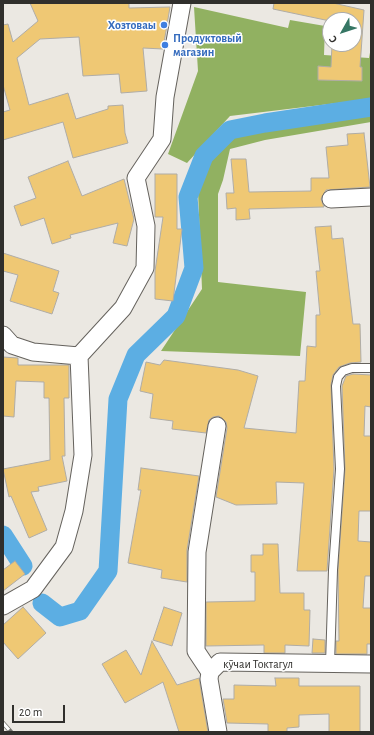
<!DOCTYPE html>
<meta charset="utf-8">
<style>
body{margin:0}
#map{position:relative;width:374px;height:735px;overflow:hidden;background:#ebe8e2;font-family:"Alegreya Sans",sans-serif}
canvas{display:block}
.frame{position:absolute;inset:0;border:4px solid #302f2c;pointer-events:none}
.north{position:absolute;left:322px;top:12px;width:40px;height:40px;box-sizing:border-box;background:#fff;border:1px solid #acacab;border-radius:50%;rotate:231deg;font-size:11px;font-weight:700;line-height:16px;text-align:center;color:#302f2c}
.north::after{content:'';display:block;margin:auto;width:14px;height:18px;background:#367664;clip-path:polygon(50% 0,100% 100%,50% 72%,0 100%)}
.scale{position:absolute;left:12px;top:705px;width:53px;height:18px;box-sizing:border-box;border:2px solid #302f2c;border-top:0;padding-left:5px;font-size:12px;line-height:14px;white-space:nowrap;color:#302f2c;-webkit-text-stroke:3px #fff;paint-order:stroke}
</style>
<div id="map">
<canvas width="374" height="735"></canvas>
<div class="frame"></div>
<div class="north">С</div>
<div class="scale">20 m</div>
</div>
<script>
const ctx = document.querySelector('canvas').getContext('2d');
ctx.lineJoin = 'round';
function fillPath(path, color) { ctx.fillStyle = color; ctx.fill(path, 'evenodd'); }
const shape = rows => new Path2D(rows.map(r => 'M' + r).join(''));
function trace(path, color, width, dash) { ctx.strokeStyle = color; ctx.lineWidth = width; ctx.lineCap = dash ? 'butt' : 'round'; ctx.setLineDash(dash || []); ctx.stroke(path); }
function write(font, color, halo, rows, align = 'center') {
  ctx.font = font + ' "Alegreya Sans",sans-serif'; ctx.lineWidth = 3; ctx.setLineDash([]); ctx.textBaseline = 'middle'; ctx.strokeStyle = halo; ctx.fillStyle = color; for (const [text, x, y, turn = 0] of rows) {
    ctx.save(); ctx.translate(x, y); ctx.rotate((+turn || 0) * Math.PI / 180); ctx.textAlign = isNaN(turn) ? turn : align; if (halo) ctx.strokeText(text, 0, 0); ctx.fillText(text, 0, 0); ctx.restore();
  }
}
const forest = shape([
 [194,7,288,28,290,20,325,26,324,55,369,58,371,47,371,99,230,116,187,163,168,154,198,71],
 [371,111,371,122,265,140,230,149,223,180,218,194,218,282,306,292,300,356,161,351,202,289,198,191,210,161,231,136]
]);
const canal = shape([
 [3,535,23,566],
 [42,603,60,617,80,611,108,571,118,399,136,355,176,316,194,268,188,197,204,156,230,130,265,123,371,107]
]);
const building = shape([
 [30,3,129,3,129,8,170,7,163,49,143,48,147,91,121,93,119,74,83,76,79,37,40,39,17,58,29,105,68,93,76,119,108,109,108,106,123,105,125,133,128,143,73,158,63,122,3,140,3,112,10,110,3,85,3,25,8,24,13,42,38,21,30,3],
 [274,3,333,3,364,10,360,67,362,67,362,81,318,80,318,66,331,67,332,44,354,44,354,20,330,20,330,21,273,9,274,3],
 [364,133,370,187,326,190,321,199,324,207,249,209,250,219,236,220,236,208,227,209,226,193,234,193,231,159,246,159,249,192,311,191,311,178,329,178,326,147,348,145,347,134,364,133],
 [68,161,82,196,124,179,134,219,127,246,113,243,118,223,70,235,71,238,52,244,44,218,21,226,14,206,36,198,28,177,68,161],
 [155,174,177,174,177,229,182,229,173,301,155,299,155,271,163,217,155,217,155,174],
 [331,226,332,239,343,238,353,324,360,324,361,362,350,363,339,367,333,375,331,385,334,469,327,571,297,571,304,483,276,482,277,504,236,505,216,497,227,428,226,422,219,416,213,417,209,420,206,433,172,429,173,421,150,418,153,394,140,391,146,362,160,365,164,360,238,370,258,376,244,428,296,433,299,381,305,381,307,346,316,347,316,315,320,315,316,271,320,271,315,227,331,226],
 [3,253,59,271,53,291,59,293,52,314,10,301,18,275,3,271,3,253],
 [3,357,18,358,18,365,69,365,69,398,64,398,65,456,62,456,67,481,38,487,39,491,31,492,47,530,29,538,11,496,9,497,3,469,50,460,49,398,44,398,44,382,16,381,14,417,3,416,3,357],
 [353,374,371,375,371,407,365,406,364,436,371,436,371,511,359,511,358,541,371,542,371,576,365,576,363,608,371,608,371,644,367,644,367,654,336,654,336,641,339,641,338,570,345,469,342,386,346,376,353,374],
 [141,468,199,476,187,550,187,582,161,578,162,570,128,563,141,490,138,490,141,468],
 [263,544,278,544,280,593,304,593,304,610,310,610,309,646,285,645,285,653,264,653,264,645,206,646,206,602,255,601,255,572,251,572,251,555,263,555,263,544],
 [15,561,25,574,3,591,3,570,15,561],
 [23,607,46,633,18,659,3,642,3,625,23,607],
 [164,607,182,613,172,646,153,640,164,607],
 [313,639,325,640,325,653,312,653,313,639],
 [152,641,177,685,199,678,208,732,179,732,163,682,125,703,102,664,126,650,141,675,152,641],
 [275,678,299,678,299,686,360,686,360,732,329,732,329,714,299,715,299,727,287,728,287,732,268,732,268,724,227,723,223,699,234,699,234,685,276,686,275,678]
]);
const service = shape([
 [330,664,333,570,340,469,336,386,338,377,343,371,352,368,371,368]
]);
const minor = shape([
 [331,199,371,197],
 [3,335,12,345,33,352,79,356],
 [3,606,33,589,64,547,74,511,83,455,79,356,123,308,145,268,146,226,136,178,162,139,165,97,182,3],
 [210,672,196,651,197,552,217,426],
 [218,732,209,679,210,672,220,662,371,664]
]);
const rail = shape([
 [3,723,11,732]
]);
const markers = [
 [164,25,4,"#3f7fe0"],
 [165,45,4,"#3f7fe0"]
];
const shopNames = [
 ["Хозтоваы",156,25],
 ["Продуктовый",173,38,"left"],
 ["магазин",173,52,"left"]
];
const streetNames = [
 ["кӯчаи Токтагул",258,664]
];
fillPath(forest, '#91b161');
trace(canal, '#5caee3', 19);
fillPath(building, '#efc874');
trace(building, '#afaca6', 1);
trace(service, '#65625d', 10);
trace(minor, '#65625d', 19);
trace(service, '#fff', 8);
trace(minor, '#fff', 17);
trace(rail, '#75746f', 4.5);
trace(rail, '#fff', 3, [9]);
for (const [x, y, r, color] of markers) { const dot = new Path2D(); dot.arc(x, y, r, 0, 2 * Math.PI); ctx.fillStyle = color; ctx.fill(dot); trace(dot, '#fff', 1.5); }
write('bold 12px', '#366cbe', '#fff', shopNames, 'right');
write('12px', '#302f2c', '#fff', streetNames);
</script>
